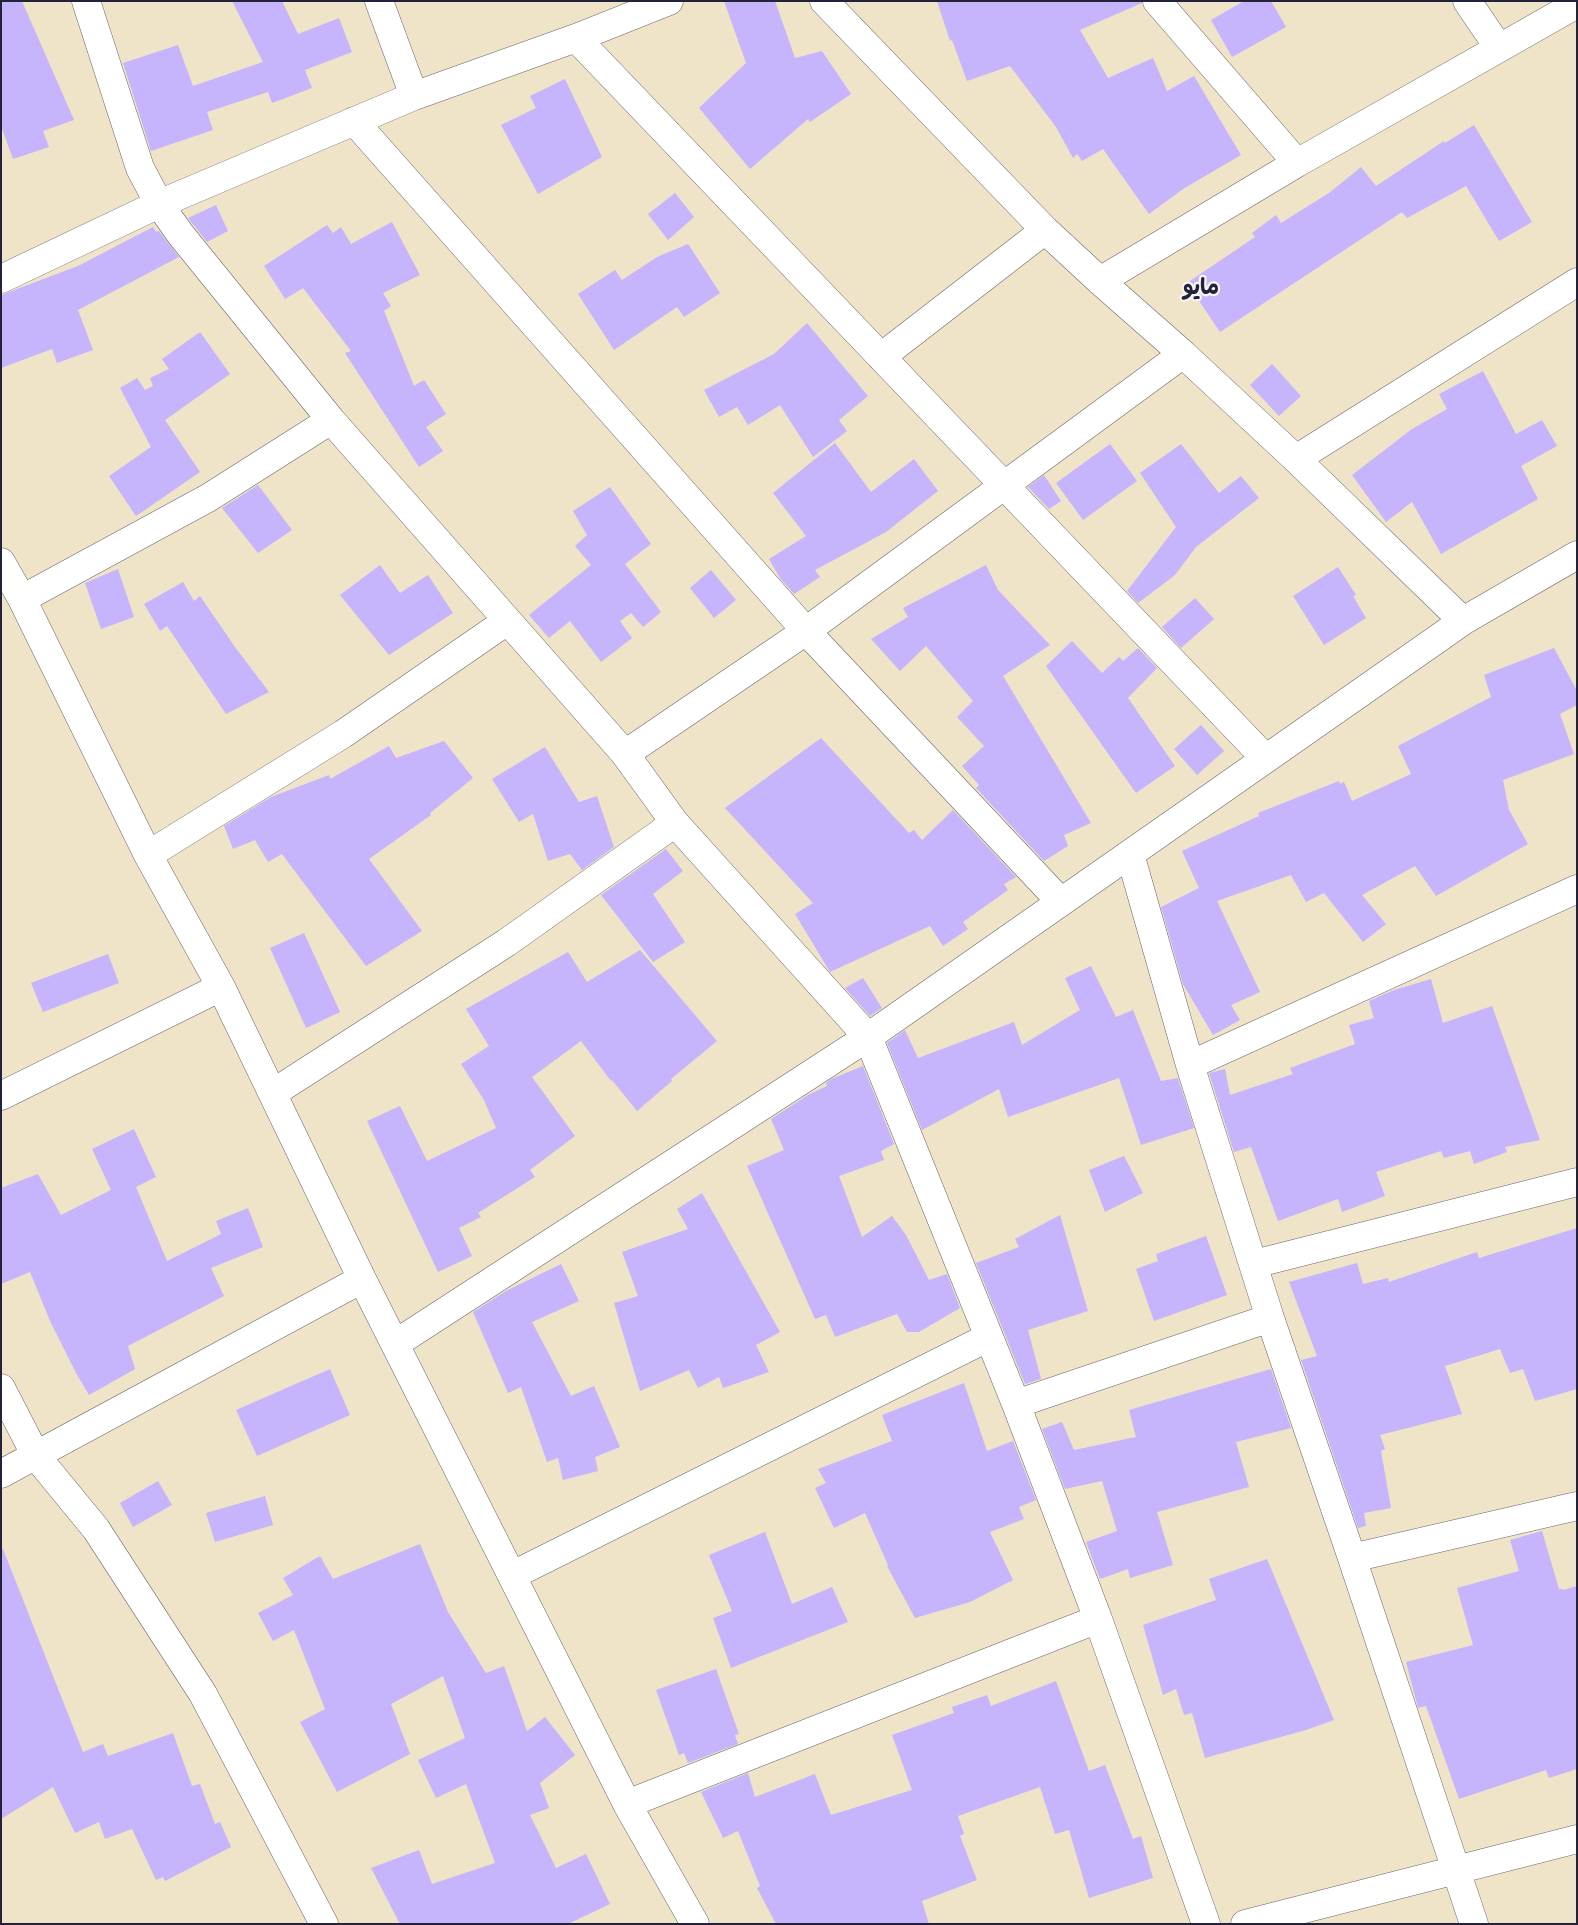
<!DOCTYPE html>
<meta charset="utf-8">
<style>
body{margin:0}
#map{position:relative;width:1578px;height:1925px;overflow:hidden;background:#efe3c8;font-family:"Indie Flower",sans-serif}
canvas{display:block}
.frame{position:absolute;inset:0;border:2px solid #22223b;pointer-events:none}
</style>
<div id="map">
<canvas width="1578" height="1925"></canvas>
<div class="frame"></div>
</div>
<script>
const ctx = document.querySelector('canvas').getContext('2d');
ctx.lineJoin = 'round';
function fillPath(path, color) { ctx.fillStyle = color; ctx.fill(path, 'evenodd'); }
const shape = rows => new Path2D(rows.map(r => 'M' + r).join(''));
function trace(path, color, width, dash) { ctx.strokeStyle = color; ctx.lineWidth = width; ctx.lineCap = dash ? 'butt' : 'round'; ctx.setLineDash(dash || []); ctx.stroke(path); }
function write(font, color, halo, rows, align = 'center') {
  ctx.font = font + ' "Indie Flower","Playpen Sans Arabic",sans-serif'; ctx.lineWidth = 4.5; ctx.setLineDash([]); ctx.textBaseline = 'middle'; ctx.strokeStyle = halo; ctx.fillStyle = color; for (const [text, x, y, turn = 0] of rows) {
    ctx.save(); ctx.translate(x, y); ctx.rotate((+turn || 0) * Math.PI / 180); ctx.textAlign = isNaN(turn) ? turn : align; if (halo) ctx.strokeText(text, 0, 0); ctx.fillText(text, 0, 0); ctx.restore();
  }
}
const building = shape([
 [1,1,22,1,74,120,43,131,49,147,13,159,1,126],
 [232,1,282,1,298,34,339,18,352,52,305,70,312,88,272,103,268,92,207,112,213,130,151,151,123,63,178,45,193,86,263,62],
 [724,1,775,1,795,58,822,51,851,94,810,122,808,119,750,169,699,108,746,63],
 [937,1,1142,1,1142,3,1080,30,1108,78,1153,58,1167,91,1194,76,1241,155,1183,189,1149,214,1103,149,1082,161,1077,154,1073,158,1056,127,1010,66,967,81,952,40,950,41],
 [1244,1,1271,1,1286,27,1232,57,1211,20],
 [565,79,602,157,538,194,501,125,536,108,530,96],
 [1474,125,1532,222,1499,241,1466,186,1407,218,1402,212,1220,332,1187,283,1255,237,1252,233,1276,215,1281,223,1329,193,1361,167,1376,186,1444,141,1445,143],
 [675,193,694,217,668,240,648,214],
 [216,205,228,231,207,242,188,218],
 [392,222,420,275,383,293,391,306,384,311,414,386,424,380,446,414,426,427,443,451,419,467,345,353,351,351,303,288,285,299,264,266,327,225,333,233,341,227,351,244],
 [153,227,156,232,159,231,179,257,78,310,93,350,57,363,52,349,1,368,1,295,78,266],
 [688,244,720,293,684,317,677,307,614,350,578,294,615,270,622,280,657,257],
 [807,323,868,396,839,420,847,431,813,457,780,405,748,425,737,407,719,417,704,390,774,354],
 [200,332,230,374,165,420,200,472,136,516,109,476,151,447,120,388,137,378,145,390,153,386,150,378,169,369,162,359],
 [1272,364,1301,396,1279,416,1250,385],
 [1483,371,1516,434,1542,420,1557,446,1521,466,1538,499,1441,554,1412,502,1386,522,1352,475,1412,429,1447,409,1439,394],
 [835,443,871,492,914,459,938,491,886,532,815,570,820,577,794,594,780,578,769,559,806,536,773,493],
 [1110,444,1137,481,1083,520,1056,483],
 [1181,444,1219,493,1241,476,1259,498,1196,547,1175,575,1138,603,1127,591,1176,527,1140,473],
 [1044,475,1061,501,1049,509,1028,487],
 [258,485,292,530,258,553,222,508],
 [610,487,651,544,625,564,661,612,643,627,631,613,620,621,632,638,601,662,570,621,549,638,529,615,591,565,575,546,587,535,573,511],
 [380,565,400,593,428,575,453,613,389,655,340,595],
 [986,565,998,590,1050,645,1003,676,1091,823,1064,835,1068,846,1044,861,976,788,979,785,962,766,984,746,957,717,973,701,926,646,900,671,871,639,908,617,903,608],
 [1338,567,1356,595,1353,596,1366,618,1324,645,1293,596],
 [118,569,134,617,101,629,85,583],
 [711,570,736,600,714,618,690,588],
 [183,582,194,601,200,596,235,647,269,692,226,714,167,626,160,631,144,604],
 [1195,598,1214,619,1181,648,1162,627],
 [1072,641,1102,673,1119,657,1123,661,1138,648,1157,668,1128,698,1175,766,1136,793,1046,666],
 [1554,648,1577,691,1577,705,1560,714,1574,754,1503,780,1509,810,1528,844,1436,896,1415,866,1362,895,1386,924,1363,942,1324,893,1306,902,1291,875,1217,901,1260,992,1231,1005,1240,1020,1213,1035,1183,984,1161,907,1199,888,1182,851,1259,816,1258,813,1339,781,1340,784,1344,782,1352,801,1411,774,1398,746,1491,697,1484,675],
 [1201,725,1224,751,1197,775,1174,749],
 [821,738,909,833,914,830,922,840,953,810,1016,877,1004,884,1008,890,963,922,968,929,943,946,930,926,830,972,795,914,813,903,725,808],
 [444,741,473,778,430,813,431,815,369,859,422,931,366,966,282,854,268,862,255,840,233,849,224,826,271,797,329,775,330,779,389,746,396,758],
 [545,747,579,802,597,796,614,847,582,870,570,854,548,861,533,814,519,822,492,779],
 [666,849,683,871,653,894,685,942,653,962,601,895],
 [304,933,340,1012,306,1028,270,948],
 [640,950,717,1041,671,1079,672,1081,637,1111,612,1080,611,1081,581,1041,532,1077,575,1136,530,1170,535,1177,478,1213,481,1217,459,1228,472,1256,438,1272,367,1121,400,1106,427,1161,496,1128,484,1100,461,1064,489,1046,466,1009,568,952,587,982],
 [108,954,119,983,43,1012,31,983],
 [1091,966,1116,1017,1133,1010,1161,1081,1178,1078,1194,1128,1141,1145,1119,1078,1008,1117,999,1089,922,1130,887,1043,905,1030,918,1058,1014,1022,1022,1045,1080,1010,1065,978],
 [863,978,882,1008,870,1016,845,988],
 [1431,979,1443,1023,1492,1006,1540,1140,1505,1147,1507,1152,1474,1164,1470,1151,1444,1158,1441,1151,1376,1172,1385,1196,1342,1212,1338,1199,1278,1221,1251,1147,1234,1152,1209,1073,1225,1069,1230,1095,1293,1074,1290,1068,1355,1044,1349,1025,1374,1018,1369,1001,1394,990],
 [863,1066,894,1144,881,1151,884,1160,839,1176,862,1237,892,1216,906,1235,929,1280,947,1274,960,1308,919,1332,907,1332,897,1314,835,1337,826,1315,815,1319,747,1166,784,1150,771,1119,808,1095,827,1086,826,1083,831,1079],
 [134,1129,156,1177,136,1187,167,1261,221,1234,216,1221,248,1208,263,1247,211,1268,224,1296,128,1346,135,1369,89,1395,76,1373,50,1321,30,1272,1,1284,1,1188,38,1174,61,1215,111,1190,92,1149],
 [1124,1156,1143,1193,1105,1212,1089,1170],
 [702,1193,780,1332,756,1345,769,1372,723,1388,719,1377,698,1388,689,1370,640,1391,614,1303,638,1296,622,1252,688,1229,677,1209],
 [1060,1215,1088,1311,1028,1330,1041,1379,1025,1384,976,1263,1019,1247,1015,1239],
 [1577,1228,1577,1389,1535,1401,1523,1369,1510,1373,1500,1349,1445,1366,1462,1414,1380,1435,1385,1449,1381,1451,1391,1508,1364,1513,1366,1526,1358,1528,1301,1360,1317,1356,1289,1282,1357,1263,1363,1284,1388,1278,1389,1282,1477,1252,1479,1258],
 [1206,1236,1227,1295,1154,1321,1136,1269,1158,1261,1156,1254],
 [561,1264,579,1301,532,1322,571,1396,594,1386,620,1447,595,1457,598,1471,563,1480,558,1458,547,1462,521,1387,508,1393,473,1312,506,1291],
 [330,1369,350,1415,257,1456,236,1410],
 [1271,1369,1291,1428,1236,1442,1249,1487,1157,1512,1173,1565,1130,1578,1128,1569,1100,1579,1086,1542,1117,1531,1102,1481,1065,1489,1042,1429,1062,1422,1074,1450,1136,1437,1129,1410],
 [964,1383,987,1451,1013,1441,1036,1500,1019,1507,1024,1519,990,1532,1013,1580,970,1602,915,1618,887,1566,888,1565,865,1513,834,1528,815,1488,826,1483,818,1469,892,1441,882,1415],
 [158,1481,172,1505,133,1527,120,1503],
 [265,1496,273,1525,215,1542,206,1513],
 [1542,1531,1559,1589,1562,1589,1563,1590,1577,1586,1577,1769,1549,1778,1546,1770,1459,1799,1426,1706,1418,1708,1406,1662,1473,1645,1457,1588,1519,1571,1510,1540],
 [765,1532,792,1604,832,1587,848,1622,731,1668,713,1618,732,1611,709,1555],
 [420,1544,448,1612,486,1673,504,1666,527,1731,545,1717,575,1755,540,1783,549,1808,530,1815,556,1868,586,1854,610,1904,568,1924,400,1924,371,1868,419,1850,432,1884,495,1863,466,1784,436,1798,418,1760,465,1738,443,1676,391,1704,410,1754,337,1792,300,1722,325,1709,294,1630,273,1641,258,1613,293,1595,283,1578,320,1556,333,1579],
 [1,1549,3,1549,83,1752,103,1744,108,1756,173,1733,192,1786,200,1784,215,1824,220,1822,231,1847,165,1881,163,1877,156,1880,132,1829,105,1839,99,1822,75,1833,53,1787,1,1819],
 [1267,1559,1334,1720,1306,1730,1205,1758,1192,1713,1184,1715,1176,1689,1163,1695,1143,1625,1216,1600,1209,1579],
 [716,1669,739,1734,735,1735,738,1744,688,1763,684,1753,679,1755,656,1690],
 [1056,1681,1089,1771,1105,1765,1133,1839,1141,1836,1153,1878,1089,1898,1069,1830,1055,1834,1040,1787,958,1816,964,1834,960,1836,977,1880,922,1901,929,1924,776,1924,757,1888,760,1886,738,1831,723,1838,701,1792,748,1773,755,1797,815,1774,831,1815,912,1790,892,1735,954,1713,952,1707,987,1695,991,1706]
]);
const minor = shape([
 [86,1,140,168,159,204,181,235,331,420,625,754,675,823,868,1037,1016,1404,1098,1619,1206,1924],
 [379,1,414,96],
 [824,1,1045,230,1100,281,1183,354,1296,459,1463,621],
 [1157,1,1297,163],
 [1467,1,1499,48],
 [576,38,1266,759],
 [354,121,806,631,1061,902],
 [1,279,159,204,414,96,576,38,669,1],
 [1100,281,1297,163,1577,4],
 [881,357,1045,230],
 [1296,459,1577,282],
 [1,562,22,599,148,855,221,987,362,1279,627,1804,695,1924],
 [22,599,208,498,331,420],
 [625,754,806,631,1183,354],
 [1130,854,1190,1065,1270,1318,1352,1558,1474,1924],
 [148,855,343,734,507,621],
 [1190,1065,1577,889],
 [273,1093,506,943,675,823],
 [1,1096,221,987],
 [1254,1264,1577,1182],
 [395,1344,868,1037,1463,621,1577,555],
 [1,1388,36,1456,96,1529,203,1694,324,1924],
 [1016,1404,1270,1318],
 [1,1474,362,1279],
 [1352,1558,1577,1506],
 [513,1575,989,1337],
 [627,1804,1098,1619],
 [1245,1924,1577,1839]
]);
const districtNames = [
 ["مايو",1201,290]
];
fillPath(building, '#c6b4fc');
trace(minor, '#6a666c', 29);
trace(minor, '#fff', 28);
write('bold 22px', '#22223b', '#f6f6f2', districtNames);
</script>
